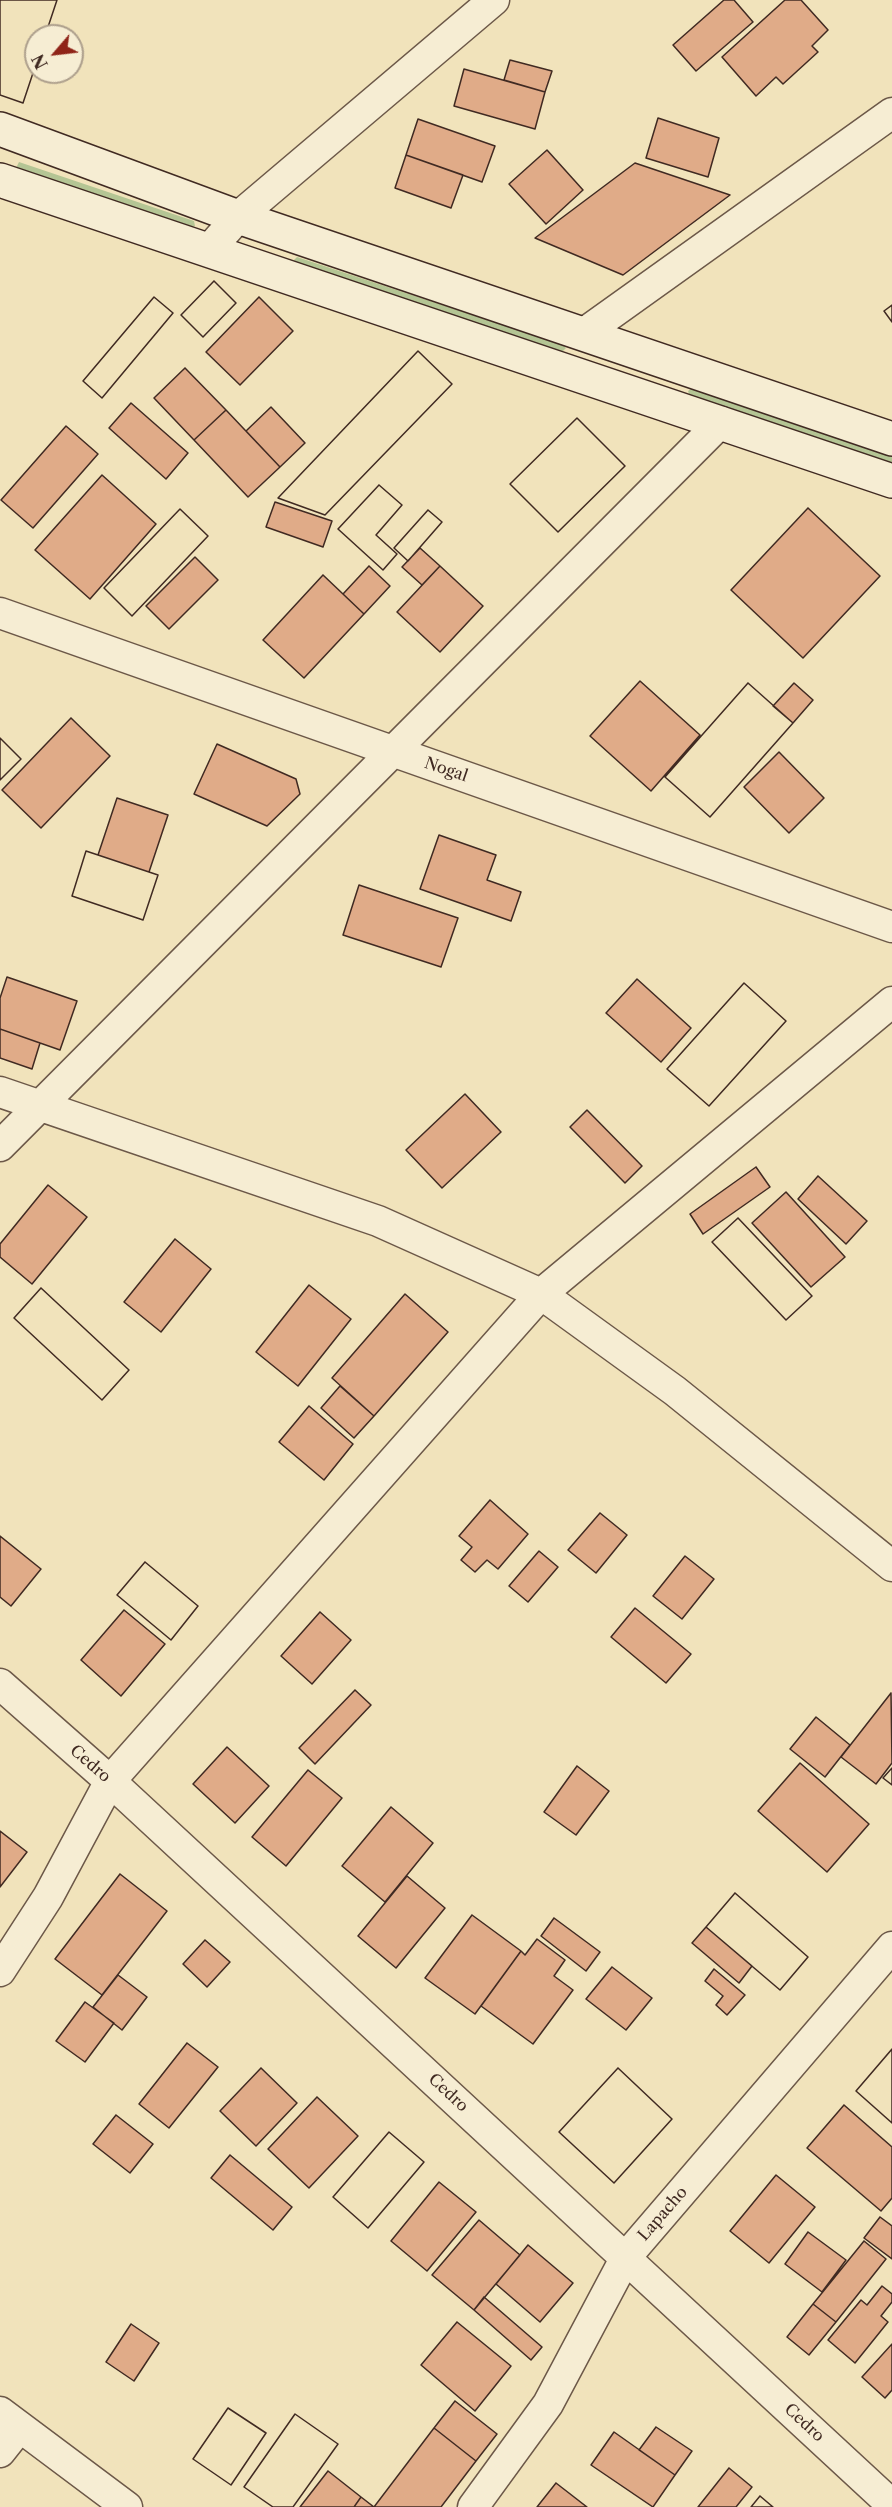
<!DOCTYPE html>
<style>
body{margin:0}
#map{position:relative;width:892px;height:2507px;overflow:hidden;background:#f1e3bb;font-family:"Libre Caslon Text",serif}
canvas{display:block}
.north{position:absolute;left:24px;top:24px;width:60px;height:60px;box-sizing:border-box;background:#f6edd3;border:2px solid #ad9f8c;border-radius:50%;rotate:242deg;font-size:16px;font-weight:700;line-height:24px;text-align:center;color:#402a22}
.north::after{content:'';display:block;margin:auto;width:21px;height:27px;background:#8f2418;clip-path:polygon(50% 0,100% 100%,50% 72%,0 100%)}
</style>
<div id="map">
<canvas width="892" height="2507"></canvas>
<div class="north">N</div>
</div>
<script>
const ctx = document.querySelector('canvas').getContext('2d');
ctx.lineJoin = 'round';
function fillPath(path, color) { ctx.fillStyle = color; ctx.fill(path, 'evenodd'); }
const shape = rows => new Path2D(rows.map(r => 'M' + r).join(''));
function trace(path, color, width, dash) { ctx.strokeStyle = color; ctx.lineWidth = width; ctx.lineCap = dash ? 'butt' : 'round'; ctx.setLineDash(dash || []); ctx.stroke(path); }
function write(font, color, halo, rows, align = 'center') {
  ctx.font = font + ' "Libre Caslon Text",serif'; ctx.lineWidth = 4.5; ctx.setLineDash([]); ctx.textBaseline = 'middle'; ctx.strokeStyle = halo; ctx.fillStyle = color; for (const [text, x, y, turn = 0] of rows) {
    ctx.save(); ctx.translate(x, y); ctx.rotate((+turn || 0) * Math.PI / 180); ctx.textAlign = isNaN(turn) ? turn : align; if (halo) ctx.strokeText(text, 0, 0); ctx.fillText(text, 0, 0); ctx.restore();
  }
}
const green = shape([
 [19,162,194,221,195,226,192,227,16,168],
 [297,257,563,345,566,348,562,352,295,262,294,260],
 [692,388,892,457,892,464,689,394,688,391]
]);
const building = shape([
 [0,0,57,0,45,36,36,36,36,64,23,103,0,95,0,0],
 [0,0,57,0,45,36,36,36,36,64,23,103,0,95,0,0],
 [724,0,734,0,753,22,696,71,673,45,724,0],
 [785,0,801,0,828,30,812,46,818,52,783,84,776,77,756,96,722,57,785,0],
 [510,60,552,71,545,92,504,80,510,60],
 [464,69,545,92,535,129,454,106,464,69],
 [658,118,719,138,708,177,646,158,658,118],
 [418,119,495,146,482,182,406,155,418,119],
 [547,150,583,190,546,224,509,184,547,150],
 [406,155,463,175,451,208,395,188,406,155],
 [635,163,730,195,623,275,535,238,635,163],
 [214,281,236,303,203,337,181,315,214,281],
 [214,281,236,303,203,337,181,315,214,281],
 [154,297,173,313,102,398,83,381,154,297],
 [154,297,173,313,102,398,83,381,154,297],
 [259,297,293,331,240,385,206,352,259,297],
 [892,305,892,322,884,311,892,305],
 [892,305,892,322,884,311,892,305],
 [418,351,452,384,325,515,278,498,418,351],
 [418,351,452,384,325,515,278,498,418,351],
 [185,368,226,410,194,440,154,398,185,368],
 [131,403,188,453,166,479,109,428,131,403],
 [271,407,305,443,280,467,246,431,271,407],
 [226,410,280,467,248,497,194,440,226,410],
 [577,418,625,466,558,532,510,484,577,418],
 [577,418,625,466,558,532,510,484,577,418],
 [66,426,98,454,33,528,1,500,66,426],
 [102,475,156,524,90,599,35,550,102,475],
 [379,485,402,505,376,535,397,554,383,570,338,529,379,485],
 [379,485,402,505,376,535,397,554,383,570,338,529,379,485],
 [275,502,332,521,323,547,266,527,275,502],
 [808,508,880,576,803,658,731,590,808,508],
 [180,509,208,536,132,616,104,588,180,509],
 [180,509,208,536,132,616,104,588,180,509],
 [428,510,442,522,408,561,394,548,428,510],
 [428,510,442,522,408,561,394,548,428,510],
 [420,548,440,566,422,585,402,567,420,548],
 [195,557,218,580,169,629,146,606,195,557],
 [369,566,390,586,364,614,343,594,369,566],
 [440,566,483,606,440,652,397,612,440,566],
 [323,575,364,614,304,678,263,640,323,575],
 [640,681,700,735,651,791,590,736,640,681],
 [748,683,793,723,710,817,665,777,748,683],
 [748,683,793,723,710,817,665,777,748,683],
 [794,683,813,700,793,723,773,706,794,683],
 [71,718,110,756,41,828,2,790,71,718],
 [0,738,21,759,0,780,0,738],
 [0,738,21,759,0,780,0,738],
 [217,744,296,779,300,794,267,826,194,794,217,744],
 [779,752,824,798,789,833,744,787,779,752],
 [117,798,168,815,149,872,98,855,117,798],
 [439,835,496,855,487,880,521,892,511,921,420,889,439,835],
 [86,851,158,875,143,920,72,896,86,851],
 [86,851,158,875,143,920,72,896,86,851],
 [359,885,458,918,441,967,343,935,359,885],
 [7,977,77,1001,60,1050,0,1029,0,998,7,977],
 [637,979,691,1028,661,1062,606,1013,637,979],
 [744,983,786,1021,709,1106,667,1069,744,983],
 [744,983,786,1021,709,1106,667,1069,744,983],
 [0,1029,40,1043,32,1069,0,1058,0,1029],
 [465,1094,501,1132,442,1188,406,1150,465,1094],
 [587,1110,642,1166,625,1183,570,1127,587,1110],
 [756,1167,770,1187,703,1234,690,1214,756,1167],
 [818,1176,867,1221,846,1244,798,1199,818,1176],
 [48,1185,87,1217,32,1284,0,1257,0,1244,48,1185],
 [786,1192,845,1257,811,1287,752,1223,786,1192],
 [738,1218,812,1296,786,1320,712,1242,738,1218],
 [738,1218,812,1296,786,1320,712,1242,738,1218],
 [175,1239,211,1269,161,1332,124,1302,175,1239],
 [309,1285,351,1319,298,1386,256,1352,309,1285],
 [41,1288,129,1370,102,1400,14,1318,41,1288],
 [41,1288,129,1370,102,1400,14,1318,41,1288],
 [405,1294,448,1332,374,1416,332,1378,405,1294],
 [340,1386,374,1416,354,1438,321,1408,340,1386],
 [309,1406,353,1444,324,1480,279,1442,309,1406],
 [490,1500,528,1534,498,1569,487,1560,475,1572,461,1560,472,1547,459,1536,490,1500],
 [600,1513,627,1535,596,1573,568,1550,600,1513],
 [0,1536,41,1569,11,1606,0,1597,0,1536],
 [539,1551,558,1567,528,1602,509,1586,539,1551],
 [685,1556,714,1579,682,1619,653,1596,685,1556],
 [145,1562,198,1606,171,1640,117,1595,145,1562],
 [145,1562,198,1606,171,1640,117,1595,145,1562],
 [635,1608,691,1654,666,1683,611,1637,635,1608],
 [124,1610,165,1644,121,1696,81,1660,124,1610],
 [320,1612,351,1640,312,1684,281,1656,320,1612],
 [355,1690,371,1705,315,1764,299,1748,355,1690],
 [891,1693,892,1763,876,1784,841,1757,891,1693],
 [816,1717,850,1745,825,1777,790,1749,816,1717],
 [227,1747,269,1786,235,1823,193,1784,227,1747],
 [800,1763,869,1824,827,1872,758,1811,800,1763],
 [577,1766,609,1791,576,1835,544,1812,577,1766],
 [892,1768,892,1785,883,1778,892,1768],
 [892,1768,892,1785,883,1778,892,1768],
 [308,1770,342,1798,286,1866,252,1837,308,1770],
 [391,1807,433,1843,385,1902,342,1866,391,1807],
 [0,1831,27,1852,0,1887,0,1831],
 [120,1874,167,1911,102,1995,55,1959,120,1874],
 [407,1876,445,1908,396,1968,358,1936,407,1876],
 [735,1893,808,1957,780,1990,706,1927,735,1893],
 [735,1893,808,1957,780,1990,706,1927,735,1893],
 [472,1915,521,1951,475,2014,425,1978,472,1915],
 [554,1918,600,1952,586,1971,541,1936,554,1918],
 [706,1927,752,1966,739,1983,692,1943,706,1927],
 [537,1939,565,1960,554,1976,573,1990,533,2044,481,2006,521,1951,525,1955,537,1939],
 [205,1940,230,1962,207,1987,183,1964,205,1940],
 [612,1967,652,1998,626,2030,586,1999,612,1967],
 [714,1969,745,1995,727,2015,716,2005,723,1996,705,1981,714,1969],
 [118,1975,147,1997,122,2030,93,2007,118,1975],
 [85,2002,114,2023,85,2062,56,2041,85,2002],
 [187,2043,218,2067,169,2128,139,2104,187,2043],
 [892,2049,892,2123,856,2091,892,2049],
 [892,2049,892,2123,856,2091,892,2049],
 [261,2068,297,2103,256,2146,220,2111,261,2068],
 [618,2068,672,2119,614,2183,559,2132,618,2068],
 [618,2068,672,2119,614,2183,559,2132,618,2068],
 [317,2097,358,2136,309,2188,268,2149,317,2097],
 [844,2105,892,2147,892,2198,881,2211,807,2148,844,2105],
 [116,2115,153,2144,130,2173,93,2144,116,2115],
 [389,2132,424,2162,368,2228,333,2197,389,2132],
 [389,2132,424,2162,368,2228,333,2197,389,2132],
 [230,2155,292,2207,273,2230,211,2178,230,2155],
 [776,2175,815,2207,769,2263,730,2231,776,2175],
 [439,2182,476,2212,427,2271,391,2241,439,2182],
 [880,2217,892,2226,892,2259,864,2238,880,2217],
 [479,2220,520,2255,474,2310,432,2275,479,2220],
 [808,2232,846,2260,822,2292,785,2264,808,2232],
 [864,2241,886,2259,836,2322,813,2304,864,2241],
 [528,2245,573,2283,540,2322,496,2284,528,2245],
 [882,2286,892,2294,892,2302,881,2316,888,2322,855,2363,828,2340,861,2300,867,2305,882,2286],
 [484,2297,542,2347,531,2360,474,2310,484,2297],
 [813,2304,836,2322,809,2355,787,2337,813,2304],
 [457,2322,511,2366,475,2411,421,2365,457,2322],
 [131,2324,159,2343,134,2381,106,2362,131,2324],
 [892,2344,892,2390,885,2398,862,2377,892,2344],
 [455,2401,497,2434,476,2461,434,2428,455,2401],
 [228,2408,266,2433,231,2485,193,2459,228,2408],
 [228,2408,266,2433,231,2485,193,2459,228,2408],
 [295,2414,338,2444,293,2507,273,2507,244,2487,295,2414],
 [295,2414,338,2444,293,2507,273,2507,244,2487,295,2414],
 [656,2427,692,2451,675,2475,639,2450,656,2427],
 [434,2428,476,2461,441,2507,374,2507,434,2428],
 [614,2432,675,2475,653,2507,591,2465,614,2432],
 [729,2468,752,2487,736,2507,698,2507,729,2468],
 [328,2471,361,2497,354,2507,300,2507,328,2471],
 [556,2483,587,2507,537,2507,556,2483],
 [760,2496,773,2507,751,2507,760,2496],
 [760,2496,773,2507,751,2507,760,2496],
 [361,2497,374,2507,354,2507,361,2497]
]);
const minor = shape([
 [208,251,238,217,494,0],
 [583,334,892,113],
 [0,613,892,927],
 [0,1092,378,1221,541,1294,675,1391,892,1566],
 [0,1146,721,422],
 [0,1684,110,1781,892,2505],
 [0,1971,48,1897,110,1781,541,1294,892,1002],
 [0,2412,127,2507],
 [0,2452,19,2428],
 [473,2507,548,2404,626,2257,892,1947]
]);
const secondary = shape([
 [0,129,238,217,892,439],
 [0,180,892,481]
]);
const streetNames = [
 ["Nogal",446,770,19],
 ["Cedro",90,1764,41],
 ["Cedro",448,2093,43],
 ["Lapacho",663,2214,-49],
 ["Cedro",804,2423,43]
];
fillPath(green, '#b4c594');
fillPath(building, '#e0ab88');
trace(building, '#402a22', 1.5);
trace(minor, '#6c5848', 33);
trace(secondary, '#402a22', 36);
trace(minor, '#f6edd3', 30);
trace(secondary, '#f6edd3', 33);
write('16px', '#402a22', '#f6edd3', streetNames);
</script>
